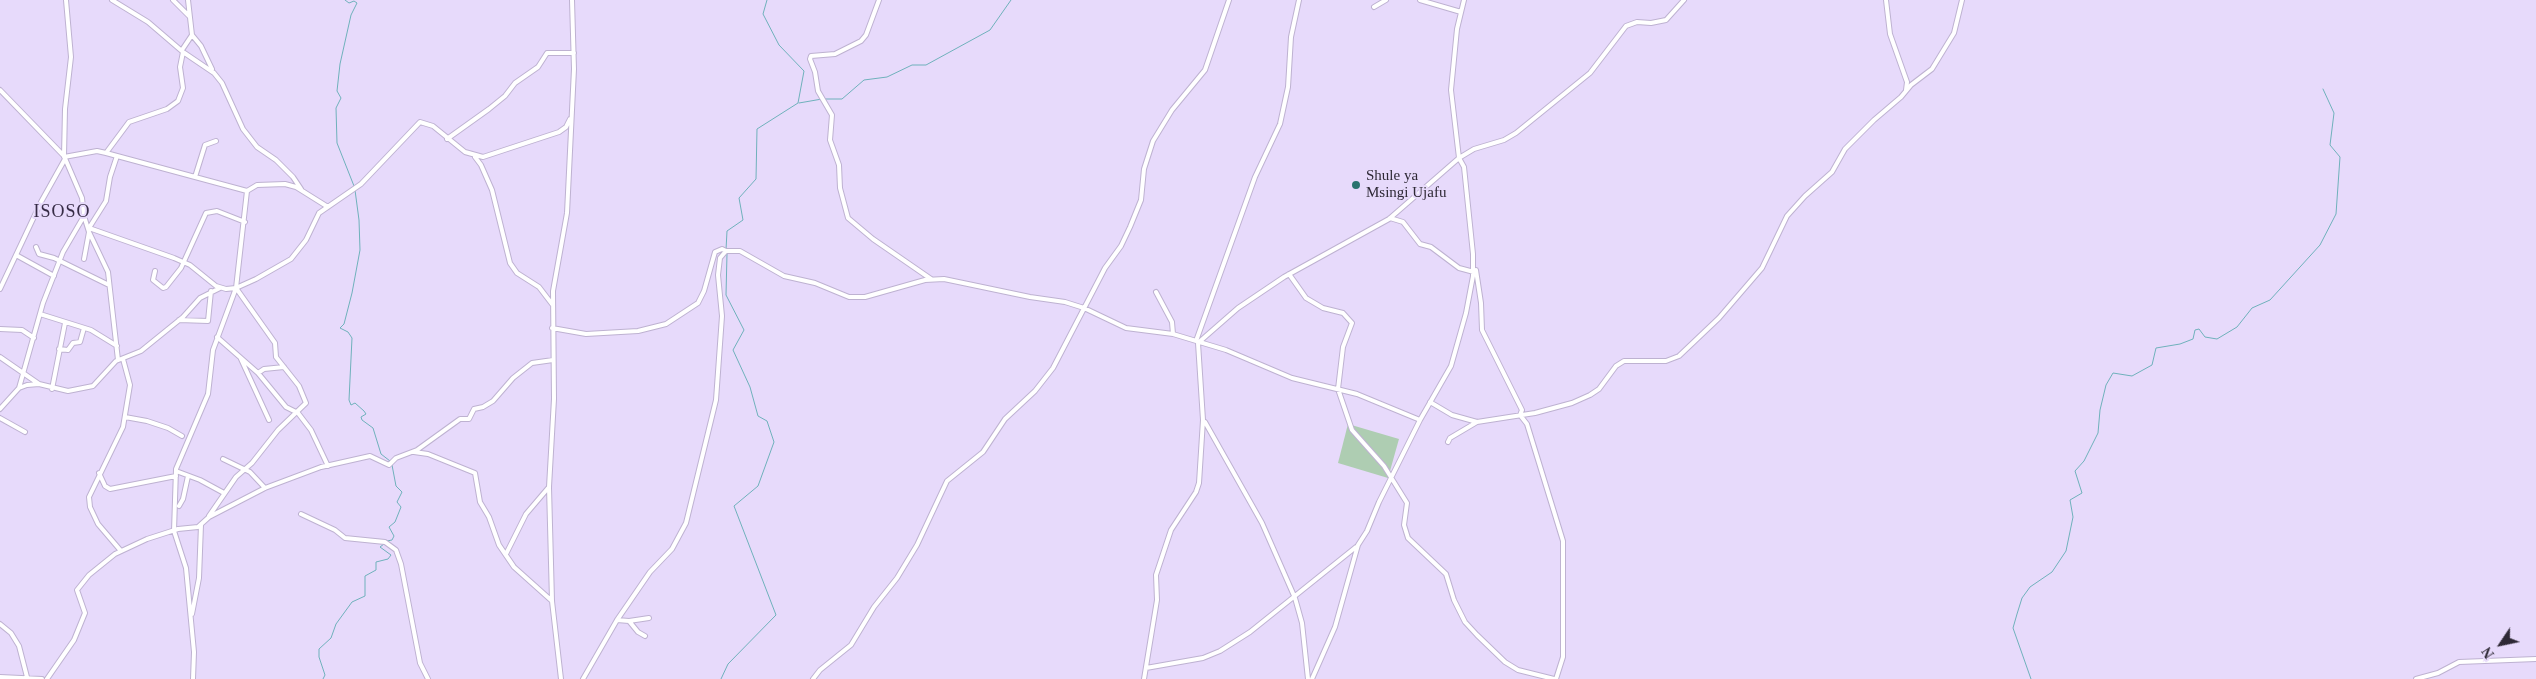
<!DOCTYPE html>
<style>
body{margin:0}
#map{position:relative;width:2536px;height:679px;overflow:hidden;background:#e7dafb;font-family:Georgia,serif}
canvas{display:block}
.north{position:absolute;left:2476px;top:619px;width:50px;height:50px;-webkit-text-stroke:4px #e7dafb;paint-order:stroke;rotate:236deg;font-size:14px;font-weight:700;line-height:20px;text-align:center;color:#2e2935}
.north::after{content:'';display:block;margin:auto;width:18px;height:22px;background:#2e2935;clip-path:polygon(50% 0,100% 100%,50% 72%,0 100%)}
</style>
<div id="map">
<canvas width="2536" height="679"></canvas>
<div class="north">N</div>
</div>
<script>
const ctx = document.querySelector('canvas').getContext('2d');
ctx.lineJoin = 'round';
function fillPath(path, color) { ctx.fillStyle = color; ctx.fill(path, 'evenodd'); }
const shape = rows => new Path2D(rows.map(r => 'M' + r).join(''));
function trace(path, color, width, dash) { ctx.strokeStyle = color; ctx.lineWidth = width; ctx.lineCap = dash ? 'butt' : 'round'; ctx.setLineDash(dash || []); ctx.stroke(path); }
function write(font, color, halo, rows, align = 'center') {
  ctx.font = font + ' Georgia,serif'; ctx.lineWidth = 4; ctx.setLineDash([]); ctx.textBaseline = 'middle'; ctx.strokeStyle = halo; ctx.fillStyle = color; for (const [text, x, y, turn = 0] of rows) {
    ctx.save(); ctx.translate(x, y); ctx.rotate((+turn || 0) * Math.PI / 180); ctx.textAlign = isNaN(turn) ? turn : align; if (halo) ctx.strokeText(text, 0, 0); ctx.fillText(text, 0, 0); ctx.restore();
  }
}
const green = shape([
 [1348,424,1399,439,1388,478,1338,463]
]);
const stream = shape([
 [345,0,349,3,354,1,357,3,351,15,340,64,337,91,341,98,336,108,337,143,354,186],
 [799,103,822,99,842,99,864,80,887,77,912,65,926,65,990,30,1011,0],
 [355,190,359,220,360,250,352,293,344,324,340,328,348,332,352,338,349,400,351,405,355,403,364,411,366,414,361,417,362,420,373,428,381,454,390,461],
 [726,250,727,231,743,220,739,198,756,179,757,129,798,103,804,71,779,45,763,14,767,0],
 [387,541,392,540,394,536,389,527,395,522,401,507,397,502,402,492,396,486,392,465],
 [323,679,325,675,319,657,319,649,331,638,336,624,352,602,365,596,365,576,376,570,376,562,388,559,391,555,380,547,384,544],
 [721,679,728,664,776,615,734,506,758,486,774,442,767,421,758,416,750,387,733,350,744,330,726,295,727,254],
 [2031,679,2013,628,2017,614,2022,598,2030,587,2052,572,2066,551,2073,517,2070,500,2082,493,2075,471,2084,461,2098,433,2100,410,2106,385,2113,373,2132,376,2152,365,2156,348,2180,344,2193,339,2195,330,2199,329,2205,337,2217,339,2237,327,2252,308,2270,300,2320,245,2336,214,2340,157,2330,145,2334,113,2323,89]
]);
const minor = shape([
 [66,0,71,57,65,109,64,156,82,198,84,216,89,232,108,272,118,360],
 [112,0,148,22,183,52,214,73,222,83,243,129,257,147,276,160,293,177,301,189],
 [173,0,189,16],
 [879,0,866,35,861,41,835,54,811,56,810,59,815,72,818,91,832,115,830,140,839,165,840,188,848,218,873,239,931,279],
 [1420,0,1461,12],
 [1886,0,1890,34,1907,82,1906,90],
 [1374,7,1386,0],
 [192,35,201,46,212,69],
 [182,50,192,35,188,0],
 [0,90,64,156],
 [447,139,489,109,505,96,515,83,538,67,547,53,574,53],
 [106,153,129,122,167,109,178,101,183,88,180,67,183,52],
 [117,156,110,177,106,201,89,228,174,258,190,265,216,286,226,289,236,288,256,279,291,259,306,240,319,213,361,184,420,122,433,126,465,152,483,157,559,132,566,127,570,119],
 [64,157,97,151,106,153,247,191,236,288,213,350,208,394,176,469,174,531,186,568,194,652,193,679],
 [475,157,481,165,492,190,510,263,517,273,539,287,552,304],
 [195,177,205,145,216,141],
 [247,191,257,185,285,184,296,187,328,207],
 [1390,218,1403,222,1420,244,1431,247,1459,268,1474,272],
 [36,247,39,254,54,258,109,285],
 [16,255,54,276],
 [84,259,89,232],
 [1476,270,1481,303,1482,330,1522,410,1520,415,1527,424,1563,541,1563,657,1556,679],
 [155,271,153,280,163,288,166,287,181,268,206,213,217,211,245,222],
 [1289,274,1306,298,1323,308,1343,313,1352,323,1343,347,1338,389,1352,430,1384,466,1407,503,1404,525,1408,538,1446,574,1454,600,1465,622,1477,635,1505,662,1518,670,1554,679],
 [0,289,41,202,65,159],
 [1156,292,1172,322,1173,334],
 [40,314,91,330,117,346],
 [179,320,208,321,211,291],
 [552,328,586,334,638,331,666,324,698,303,704,291,715,252,722,249,726,251],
 [0,329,22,330,34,338],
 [217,337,258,373,286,407,298,413,311,430,328,466],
 [1196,341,1255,177,1280,124,1288,87,1291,37,1299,0],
 [59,349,68,350,73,343,80,342,84,328],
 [0,357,39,384],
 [241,359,269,420],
 [258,373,264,369,284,367],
 [19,388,27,385,39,384,68,391,93,386,116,361,141,351,183,317,200,298,220,288],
 [52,389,65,323],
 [1430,402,1452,415,1477,422,1535,413,1572,403,1590,395,1599,389,1616,366,1624,361,1666,361,1679,356,1719,318,1762,268,1787,216,1805,196,1832,172,1845,149,1874,120,1901,97,1911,85,1932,69,1954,33,1962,0],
 [0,409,19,388,43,303,63,252,84,216],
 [125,417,147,421,168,428,182,436],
 [0,418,25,432],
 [1205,422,1262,523,1295,598,1302,623,1308,679],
 [1448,442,1450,438,1477,422],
 [414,452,428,454,475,473,480,502,489,517,499,545,514,567,552,601],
 [223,459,250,472,265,488],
 [176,471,200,480,224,493],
 [99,473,105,486,110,489,176,476],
 [179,506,183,499,188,476],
 [301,514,335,530,345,538,385,542,396,550,401,564,420,663,428,679],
 [209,516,236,477,252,463,278,430,306,403,299,386,276,357,275,343,236,288],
 [121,551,98,524,90,507,89,497,123,427,130,385,123,359],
 [506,554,526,514,549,487],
 [192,614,199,578,201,525],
 [617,620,629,621,638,632,645,636],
 [629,621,649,618],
 [0,624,11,633,19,646,27,677],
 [1146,668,1203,658,1220,651,1250,632,1356,547],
 [0,677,42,679],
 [47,679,74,640,85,613,77,590,89,575,115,554,147,539,178,529,198,527,209,517,265,488,321,467,370,456,389,465,396,458,417,450,460,419,469,419,474,409,483,407,493,401,513,378,532,363,553,360],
 [561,679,552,601,549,487,554,399,553,291,567,213,574,69,572,0],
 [583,679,617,620,650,572,672,549,686,523,716,400,722,316,718,275,720,258,726,251,740,251,784,276,815,283,849,297,865,297,925,280,944,279,1030,297,1065,302,1084,308,1126,328,1173,334,1226,350,1292,378,1357,394,1420,420],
 [813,679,820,670,851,645,874,607,897,578,917,545,947,481,983,452,1005,419,1035,391,1053,368,1105,268,1121,246,1130,227,1141,200,1144,169,1153,141,1172,110,1205,70,1229,0],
 [1144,679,1157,600,1156,575,1171,530,1196,492,1199,483,1203,420,1198,343,1238,308,1284,277,1389,219,1459,158,1474,149,1504,140,1516,133,1590,73,1626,26,1637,22,1651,23,1666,20,1684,0],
 [1312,679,1335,627,1358,545,1367,531,1379,502,1420,420,1451,366,1466,313,1473,276,1473,254,1464,167,1459,158,1451,90,1457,29,1464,0],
 [2416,679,2438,673,2459,662,2536,659]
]);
const markers = [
 [1356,185,5,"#29736f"]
];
const poiNames = [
 ["Shule ya",1366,176],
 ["Msingi Ujafu",1366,193]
];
const quarterNames = [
 ["ISOSO",62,212]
];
fillPath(green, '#aecdb2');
trace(stream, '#6fb1bb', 1);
trace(minor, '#beb2d1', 6);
trace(minor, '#fff', 4);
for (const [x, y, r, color] of markers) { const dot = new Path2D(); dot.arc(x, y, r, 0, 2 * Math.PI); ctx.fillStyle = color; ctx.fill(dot); trace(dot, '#e7dafb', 2); }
write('15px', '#2e2935', '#e7dafb', poiNames, 'left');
ctx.letterSpacing = '1px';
write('18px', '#372c46', '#e7dafb', quarterNames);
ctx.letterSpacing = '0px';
</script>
